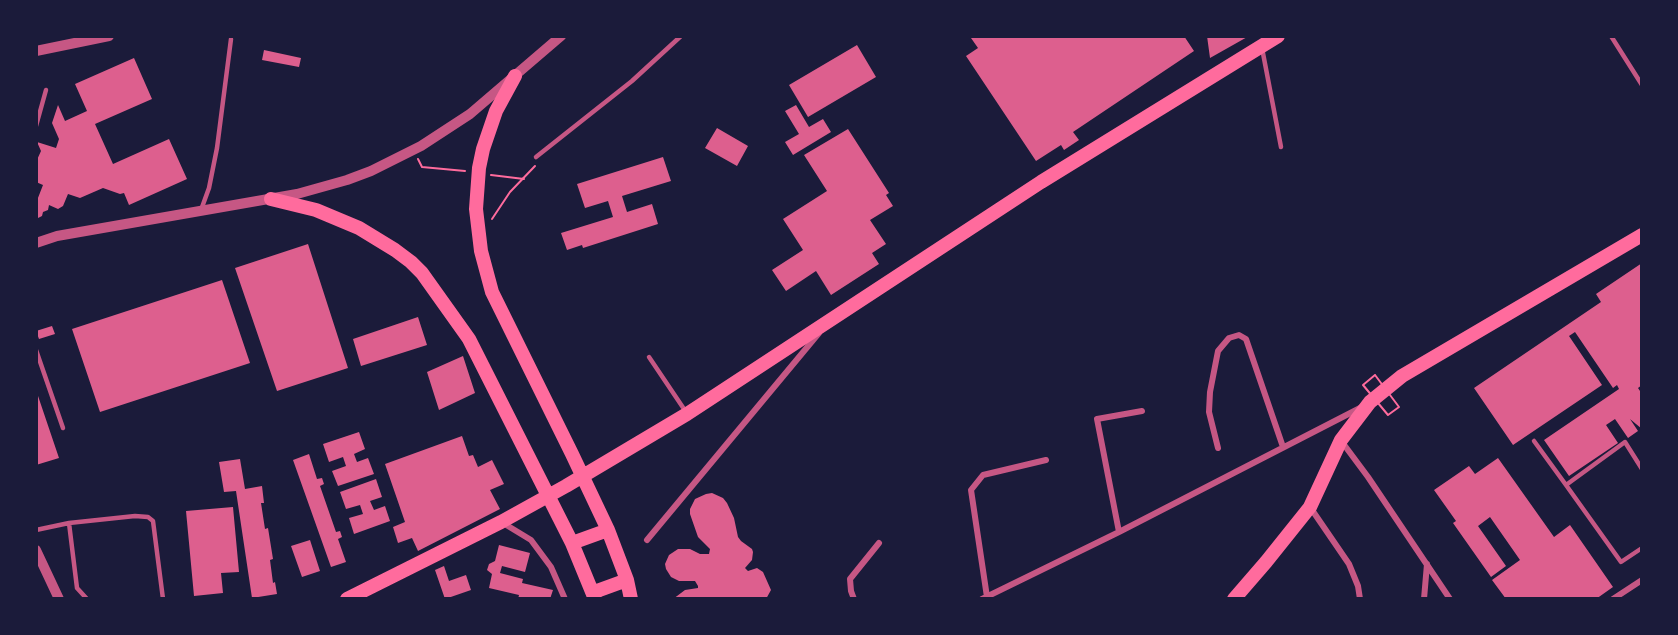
<!DOCTYPE html>
<style>
body{margin:0}
#map{position:relative;width:1678px;height:635px;overflow:hidden;background:#1b1b3a;font-family:"DejaVu Sans",sans-serif}
canvas{display:block}
.frame{position:absolute;inset:0;border:38px solid #1b1b3a;pointer-events:none}
</style>
<div id="map">
<canvas width="1678" height="635"></canvas>
<div class="frame"></div>
</div>
<script>
const ctx = document.querySelector('canvas').getContext('2d');
ctx.lineJoin = 'round';
function fillPath(path, color) { ctx.fillStyle = color; ctx.fill(path, 'evenodd'); }
const shape = rows => new Path2D(rows.map(r => 'M' + r).join(''));
function trace(path, color, width, dash) { ctx.strokeStyle = color; ctx.lineWidth = width; ctx.lineCap = dash ? 'butt' : 'round'; ctx.setLineDash(dash || []); ctx.stroke(path); }
const building = shape([
 [975,36,1184,36,1194,51,1073,132,1079,140,1064,150,1061,145,1036,161,966,56,978,48,971,38],
 [1207,36,1249,36,1210,58],
 [857,45,876,77,808,117,789,85],
 [264,50,301,58,299,67,262,60],
 [134,58,152,99,95,124,113,164,169,139,187,179,129,205,124,193,120,194,103,188,80,198,68,194,63,206,58,209,49,205,48,210,43,212,42,216,36,219,36,203,43,185,36,182,36,162,41,151,37,142,56,148,59,139,52,123,58,105,65,121,87,111,75,84],
 [796,105,809,127,823,119,831,132,793,155,785,142,799,134,785,111],
 [717,128,748,146,737,166,705,148],
 [848,129,889,193,886,195,893,206,870,220,886,244,872,253,879,264,831,295,816,271,786,291,772,270,803,250,783,219,827,191,804,155],
 [663,157,671,181,622,196,627,212,652,204,658,224,583,248,582,245,567,250,561,233,613,217,608,201,585,208,577,184],
 [308,244,348,368,277,391,235,268],
 [1642,263,1642,385,1638,388,1642,394,1642,429,1630,419,1638,431,1628,438,1615,419,1606,425,1618,443,1569,476,1544,440,1619,389,1617,385,1613,388,1575,332,1569,336,1602,385,1513,445,1474,388,1601,302,1596,294],
 [222,280,250,363,100,412,72,329],
 [418,317,427,345,361,366,353,339],
 [52,326,55,334,39,339,36,331],
 [463,356,475,393,439,410,427,372],
 [36,390,59,458,36,465],
 [359,432,365,449,354,454,357,462,368,458,374,474,338,486,332,471,346,466,343,457,329,462,323,444],
 [462,436,469,456,473,455,478,467,492,460,504,484,490,490,500,509,418,551,412,538,398,543,393,527,405,522,385,464],
 [309,454,317,479,322,478,324,484,320,486,336,532,340,531,342,537,338,539,346,562,331,567,293,460],
 [1498,458,1554,537,1570,525,1613,587,1596,599,1506,599,1492,580,1520,560,1490,517,1478,526,1506,566,1491,577,1453,523,1456,521,1434,490,1469,466,1475,474],
 [240,459,245,489,262,486,264,503,261,503,265,529,268,528,273,559,270,560,273,583,275,582,277,594,252,598,236,491,224,492,219,462],
 [376,479,382,497,370,501,374,510,385,506,390,521,354,534,349,518,363,514,360,505,346,509,340,492],
 [712,493,723,498,727,503,734,518,738,537,741,541,752,549,753,552,752,560,745,568,748,571,757,568,763,572,771,590,766,599,673,599,685,590,698,588,698,586,695,581,679,581,671,577,666,569,665,564,669,555,678,549,690,549,700,554,709,554,710,549,698,537,690,514,690,509,695,499,706,494],
 [233,507,239,572,221,573,223,593,194,596,186,511],
 [310,540,320,571,302,577,291,546],
 [499,545,530,553,525,572,502,566,500,573,523,579,522,583,553,590,550,599,518,599,519,595,489,588,492,574,487,570,489,564,495,561],
 [444,566,449,581,466,575,471,590,445,599,435,570]
]);
const path = shape([
 [418,159,422,167,465,171],
 [491,175,524,179],
 [492,219,510,192,535,166],
 [1375,375,1399,407,1388,415,1363,385,1375,375]
]);
const service = shape([
 [1611,36,1642,85],
 [1262,48,1281,147],
 [36,126,46,90],
 [536,157,632,81,681,36],
 [201,210,209,188,217,148,231,39],
 [36,350,63,428],
 [649,357,686,412],
 [1534,441,1566,485],
 [1642,469,1625,442,1566,485,1621,562,1642,548],
 [36,530,69,523],
 [87,599,77,588,69,523,135,516,148,517,153,521,163,599]
]);
const minor = shape([
 [1342,442,1368,477,1450,599],
 [1218,448,1209,412,1210,392,1218,351,1229,338,1239,335,1246,339,1283,447],
 [1310,507,1349,564,1358,586,1360,599],
 [503,523,531,540,551,567,565,599],
 [1119,532,1097,419,1142,411],
 [647,540,819,333],
 [987,597,971,490,983,475,1046,460],
 [854,599,851,591,850,579,879,543],
 [982,599,1119,532,1362,407],
 [1424,599,1427,564],
 [1613,599,1642,580]
]);
const tertiary = shape([
 [36,51,109,36],
 [36,243,57,236,297,194,347,180,371,171,421,146,470,114,561,36],
 [36,550,59,599]
]);
const primary = shape([
 [515,76,496,111,483,149,479,168,476,209,481,251,492,292,572,454,608,530,627,580,631,599],
 [271,199,316,210,359,228,395,250,411,262,422,273,469,339,572,543,595,599],
 [572,543,608,530],
 [594,592,627,580],
 [347,599,501,522,566,486,687,414,1041,182,1278,36],
 [1234,599,1266,562,1310,507,1341,440,1370,402,1402,376,1642,235]
]);
fillPath(building, '#dd5f8e');
trace(path, '#ff6b9d', 2);
trace(service, '#c65784', 4.5);
trace(minor, '#c65784', 6);
trace(tertiary, '#c65784', 10);
trace(primary, '#ff6b9d', 14);
</script>
